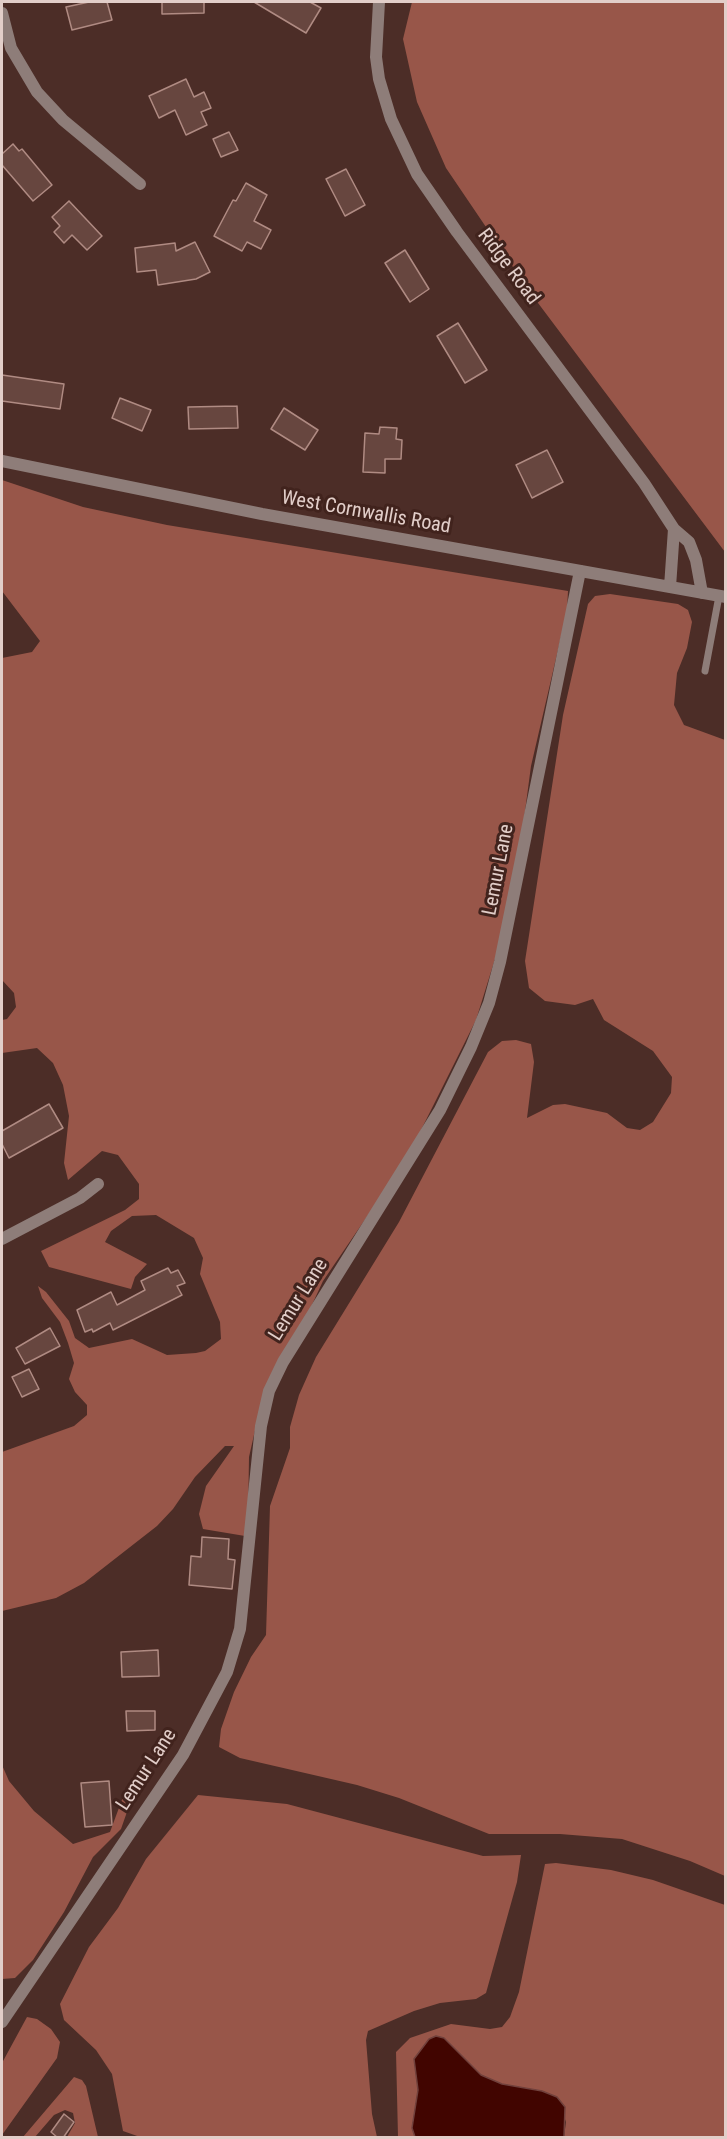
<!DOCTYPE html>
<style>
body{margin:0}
#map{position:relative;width:727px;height:2139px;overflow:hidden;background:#4c2d27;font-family:"Roboto Condensed",sans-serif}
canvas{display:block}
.frame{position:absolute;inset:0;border:3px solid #e2cec9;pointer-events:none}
</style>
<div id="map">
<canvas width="727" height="2139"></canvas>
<div class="frame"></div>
</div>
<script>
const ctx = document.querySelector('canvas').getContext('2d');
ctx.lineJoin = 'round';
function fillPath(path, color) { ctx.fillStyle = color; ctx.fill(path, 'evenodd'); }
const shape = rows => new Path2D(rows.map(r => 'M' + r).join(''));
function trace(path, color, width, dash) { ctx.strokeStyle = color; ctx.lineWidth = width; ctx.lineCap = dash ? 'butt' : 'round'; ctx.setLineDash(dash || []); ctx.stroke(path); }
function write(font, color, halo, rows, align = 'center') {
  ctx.font = font + ' "Roboto Condensed",sans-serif'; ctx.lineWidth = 6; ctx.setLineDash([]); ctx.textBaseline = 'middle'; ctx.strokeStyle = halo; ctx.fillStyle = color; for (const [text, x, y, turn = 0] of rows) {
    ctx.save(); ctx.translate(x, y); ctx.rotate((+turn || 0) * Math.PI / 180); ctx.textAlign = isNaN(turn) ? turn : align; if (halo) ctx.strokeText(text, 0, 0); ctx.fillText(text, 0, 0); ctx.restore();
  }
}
const forest = shape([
 [412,2,725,2,725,552,532,295,446,168,417,102,403,39],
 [2,480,83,507,167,525,568,591,567,611,531,766,520,849,499,946,476,1020,407,1158,323,1281,303,1324,263,1395,249,1457,248,1522,245,1536,203,1529,199,1514,206,1486,234,1446,225,1446,195,1477,173,1509,157,1526,84,1583,56,1598,2,1611,2,1452,74,1426,87,1415,87,1405,75,1392,69,1379,74,1363,68,1343,60,1322,42,1298,38,1286,46,1292,69,1321,75,1338,89,1348,132,1339,167,1355,196,1353,205,1351,221,1339,220,1322,200,1274,203,1258,194,1238,156,1215,132,1216,111,1231,105,1242,147,1264,135,1277,131,1289,49,1267,41,1251,125,1210,139,1199,139,1184,118,1155,102,1151,68,1180,64,1163,69,1116,63,1085,53,1063,37,1048,2,1053,2,1020,7,1019,16,1007,14,993,2,980,2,658,32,652,40,641,2,591],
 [610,594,678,604,688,610,692,622,687,648,677,673,674,705,684,725,725,740,725,1876,690,1861,622,1839,560,1834,489,1834,399,1798,357,1785,240,1758,219,1747,221,1729,234,1692,251,1657,266,1635,270,1506,290,1448,290,1427,299,1395,316,1357,399,1222,488,1052,502,1041,516,1040,531,1044,534,1062,527,1118,553,1105,565,1104,607,1113,627,1128,640,1130,653,1122,671,1093,672,1077,653,1051,604,1020,593,999,575,1005,545,1001,529,988,525,961,563,715,588,604,595,596],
 [2,1765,9,1781,34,1811,73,1844,110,1832,123,1797,128,1809,121,1829,93,1857,64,1912,33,1960,15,1978,2,1979],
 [198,1795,287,1804,483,1856,521,1855,517,1882,486,1993,476,1999,440,2003,414,2011,368,2031,366,2040,372,2114,377,2137,140,2137,123,2131,112,2074,96,2050,64,2020,60,2004,89,1947,118,1908,146,1859],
 [556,1863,611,1870,653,1880,725,1905,725,2137,564,2137,566,2122,557,2097,542,2091,502,2084,481,2075,444,2038,417,2076,418,2090,412,2128,415,2137,398,2137,396,2052,410,2038,451,2024,490,2029,502,2027,510,2017,519,1992,545,1864],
 [27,2017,37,2019,51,2029,60,2042,57,2058,2,2135,2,2063],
 [74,2077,82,2080,86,2086,98,2137,67,2137,75,2123,73,2113,65,2110,54,2115,35,2137,23,2137]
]);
const water = shape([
 [436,2036,444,2038,481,2075,502,2084,542,2091,557,2097,565,2107,564,2137,415,2137,412,2128,418,2090,414,2059,429,2039,436,2036]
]);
const building = shape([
 [89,2,107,2,112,20,72,30,66,7,89,2],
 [162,2,204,2,204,13,162,14,162,2],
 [254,2,310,2,321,8,306,33,254,2],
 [186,79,194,97,204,92,211,108,201,112,207,125,186,135,175,110,159,118,149,96,186,79],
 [229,132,238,150,221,157,213,139,229,132],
 [13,144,19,151,22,149,52,185,33,201,2,165,2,154,13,144],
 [346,169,365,205,345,216,326,179,346,169],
 [246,183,267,195,254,221,271,230,261,249,247,242,242,251,214,236,233,200,236,201,246,183],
 [69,201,102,236,87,250,72,235,64,243,54,232,60,226,52,217,69,201],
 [195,242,210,272,196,279,158,285,156,270,137,272,135,248,175,243,176,251,195,242],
 [405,250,429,289,410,302,385,263,405,250],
 [458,323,487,370,465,383,437,336,458,323],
 [2,375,64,384,60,409,2,401,2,375],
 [120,398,151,410,142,431,112,418,120,398],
 [237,406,238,428,189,429,188,407,237,406],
 [284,408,318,430,305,450,271,429,284,408],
 [380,427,397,428,396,439,402,440,401,459,385,459,385,473,363,472,365,433,379,434,380,427],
 [547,450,563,482,532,498,516,465,547,450],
 [49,1104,63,1128,9,1158,2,1144,2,1131,49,1104],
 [168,1268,171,1273,178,1270,185,1283,177,1286,182,1295,113,1330,110,1323,93,1332,92,1329,85,1332,77,1310,111,1292,117,1305,145,1290,141,1281,168,1268],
 [50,1328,60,1346,25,1364,16,1348,50,1328],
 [29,1369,39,1389,22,1397,12,1377,29,1369],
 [202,1537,229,1539,228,1559,235,1560,232,1589,189,1585,191,1556,201,1557,202,1537],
 [158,1650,159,1676,122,1677,121,1652,158,1650],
 [126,1711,155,1711,155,1730,127,1731,126,1711],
 [109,1781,112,1825,85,1827,81,1783,109,1781],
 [64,2114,74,2122,63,2138,58,2138,51,2132,64,2114]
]);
const service = shape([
 [705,671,719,596]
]);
const minor = shape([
 [2,13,11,48,37,92,63,120,140,184],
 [2,1239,80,1198,98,1184],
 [2,2022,183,1755,227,1672,240,1629,261,1426,269,1391,283,1362,440,1110,471,1047,489,1003,500,962,580,571]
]);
const tertiary = shape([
 [379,2,376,57,379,79,391,119,417,174,457,232,644,483,674,529,689,542,696,560,702,593],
 [2,461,262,514,726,597],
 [670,587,674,529]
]);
const streetNames = [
 ["Ridge Road",508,267,53],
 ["West Cornwallis Road",366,513,10],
 ["Lemur Lane",499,870,-79],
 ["Lemur Lane",299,1300,-58],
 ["Lemur Lane",147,1770,-57]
];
fillPath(forest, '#985649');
fillPath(water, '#410500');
trace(water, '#71413c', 1.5);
fillPath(building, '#67463f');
trace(building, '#b08b83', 1.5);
trace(service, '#8e7d79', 7);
trace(minor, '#8e7d79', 12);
trace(tertiary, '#8e7d79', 12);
write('20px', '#e2cec9', '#41231d', streetNames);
</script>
